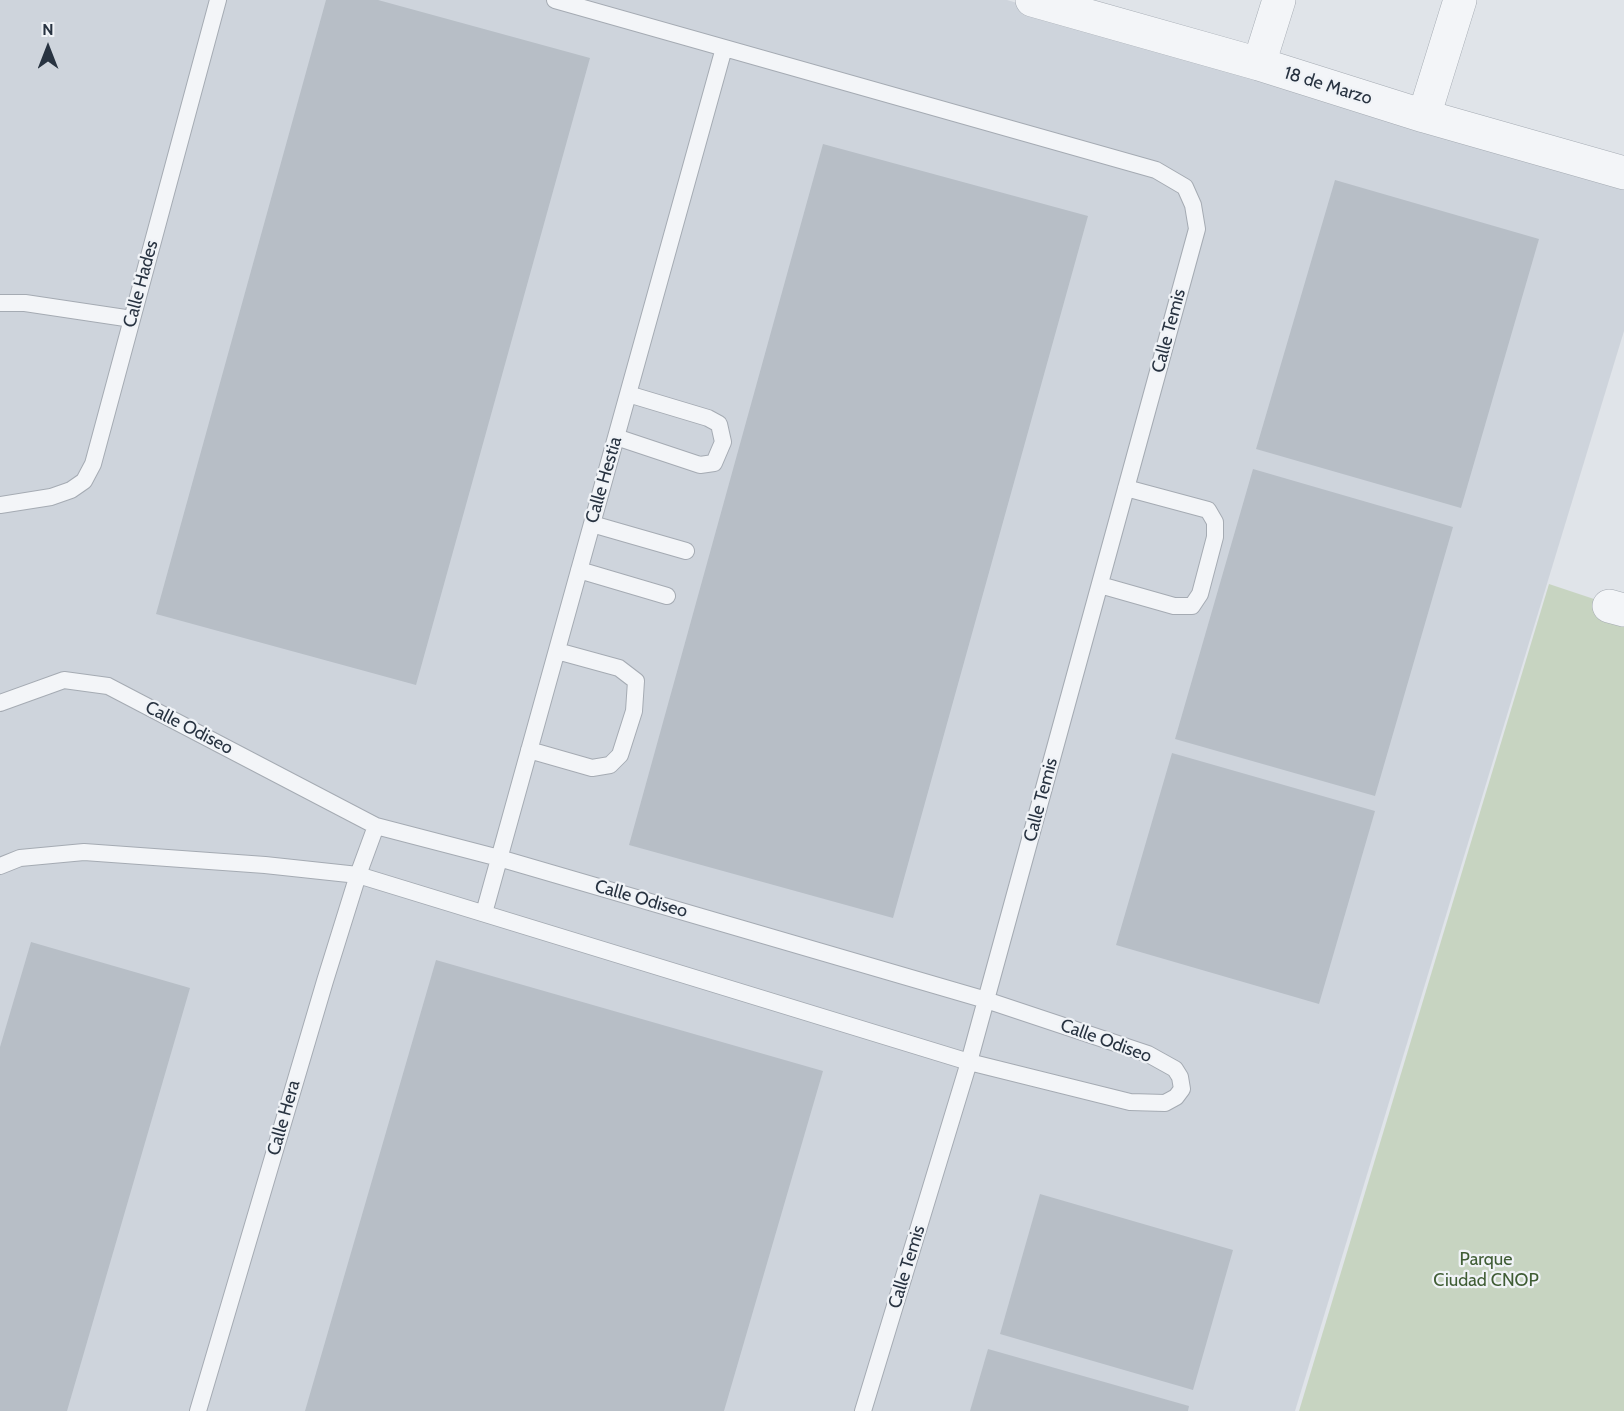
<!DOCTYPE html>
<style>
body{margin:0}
#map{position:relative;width:1624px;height:1411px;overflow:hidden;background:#e0e4e9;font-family:Cabin,sans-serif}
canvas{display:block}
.north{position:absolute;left:18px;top:18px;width:60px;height:60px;-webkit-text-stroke:4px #f0f3f7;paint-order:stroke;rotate:0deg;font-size:16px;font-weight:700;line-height:24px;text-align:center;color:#283341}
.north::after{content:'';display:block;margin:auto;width:21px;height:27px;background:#283341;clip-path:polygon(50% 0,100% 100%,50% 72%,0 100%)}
</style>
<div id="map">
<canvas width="1624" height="1411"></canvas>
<div class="north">N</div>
</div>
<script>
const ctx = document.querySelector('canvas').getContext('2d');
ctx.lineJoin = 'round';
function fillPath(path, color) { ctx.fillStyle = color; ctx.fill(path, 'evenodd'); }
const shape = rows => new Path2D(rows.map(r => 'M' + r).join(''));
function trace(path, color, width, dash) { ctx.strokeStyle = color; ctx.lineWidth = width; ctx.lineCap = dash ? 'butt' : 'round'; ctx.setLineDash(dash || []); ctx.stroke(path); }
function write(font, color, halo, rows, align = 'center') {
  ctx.font = font + ' Cabin,sans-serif'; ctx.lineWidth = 4.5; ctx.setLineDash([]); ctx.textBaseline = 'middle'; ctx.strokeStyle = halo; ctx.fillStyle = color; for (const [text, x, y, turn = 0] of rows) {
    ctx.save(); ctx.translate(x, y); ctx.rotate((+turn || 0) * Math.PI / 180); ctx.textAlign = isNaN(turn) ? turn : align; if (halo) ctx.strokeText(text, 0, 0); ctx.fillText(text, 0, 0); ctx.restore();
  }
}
const built = shape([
 [0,0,1007,0,1624,186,1624,331,1295,1411,0,1411]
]);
const green = shape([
 [1549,584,1624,609,1624,1411,1299,1411]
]);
const building = shape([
 [326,0,378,0,590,58,416,685,156,614],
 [823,144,1088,216,893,918,629,845],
 [1335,180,1539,239,1461,508,1256,449],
 [1253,469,1453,527,1375,796,1175,739],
 [1172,753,1375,811,1319,1004,1116,945],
 [31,942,190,988,67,1411,0,1411,0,1047],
 [436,960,823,1071,724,1411,305,1411],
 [1040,1194,1233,1250,1193,1390,1000,1334],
 [988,1349,1189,1406,1188,1411,970,1411]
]);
const lane = shape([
 [555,0,1156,170,1185,187,1193,205,1197,229,969,1062,863,1411],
 [0,303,25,303,132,319],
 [616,437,700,465,714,463,723,442,719,424,708,418,628,394],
 [0,505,51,497,71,490,84,481,93,464,218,0],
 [592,524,686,551],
 [579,570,667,596],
 [1100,585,1174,606,1192,606,1200,594,1215,537,1215,522,1208,510,1126,488],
 [0,703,64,680,108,686,376,826,499,858,986,1000,1148,1054,1175,1069,1180,1077,1182,1089,1176,1097,1165,1103,1130,1102,969,1062,358,875,265,865,84,852,20,858,0,866],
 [529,750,592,768,610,765,620,755,634,711,636,681,619,668,557,651],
 [484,913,724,48],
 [198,1411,325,981,358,875,376,826]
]);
const street = shape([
 [1032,0,1259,64,1424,116,1624,173],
 [1259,64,1279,0],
 [1424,116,1460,0],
 [1609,606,1624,610]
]);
const streetNames = [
 ["18 de Marzo",1328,86,17],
 ["Calle Hades",141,284,-75],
 ["Calle Temis",1169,331,-75],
 ["Calle Hestia",604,480,-74],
 ["Calle Odiseo",189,728,27],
 ["Calle Temis",1041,800,-75],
 ["Calle Odiseo",641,899,16],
 ["Calle Odiseo",1106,1041,20],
 ["Calle Hera",284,1118,-74],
 ["Calle Temis",907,1267,-73]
];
const parkNames = [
 ["Parque",1486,1260],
 ["Ciudad CNOP",1486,1281]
];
fillPath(built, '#ced4dc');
fillPath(green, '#c7d4c1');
fillPath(building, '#b7bec6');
trace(lane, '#a5abb3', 18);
trace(street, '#a5abb3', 34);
trace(lane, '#f3f5f8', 16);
trace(street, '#f3f5f8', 33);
write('18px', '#283341', '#f0f3f7', streetNames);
write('18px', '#405d35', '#f0f3f7', parkNames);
</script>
